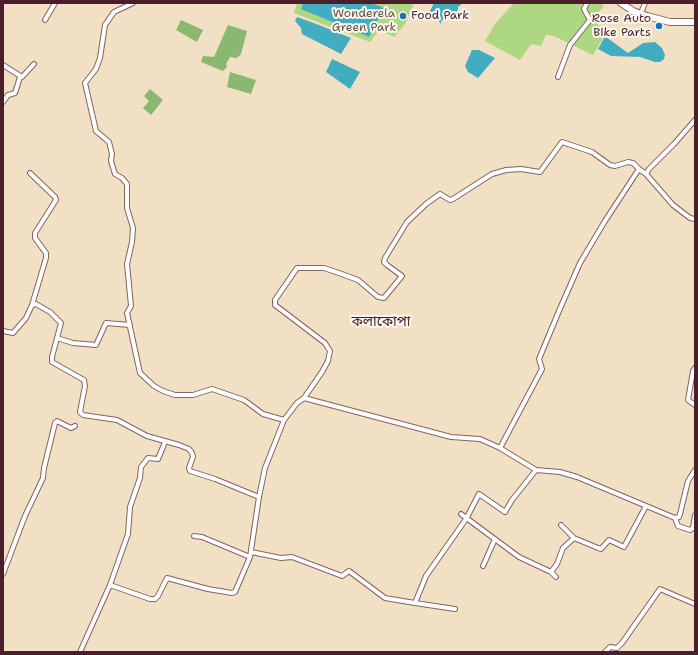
<!DOCTYPE html>
<meta charset="utf-8">
<style>
body{margin:0}
#map{position:relative;width:698px;height:655px;overflow:hidden;background:#f1e0c3;font-family:"Shantell Sans",sans-serif}
canvas{display:block}
.frame{position:absolute;inset:0;border:4px solid #4a1f2b;pointer-events:none}
</style>
<div id="map">
<canvas width="698" height="655"></canvas>
<div class="frame"></div>
</div>
<script>
const ctx = document.querySelector('canvas').getContext('2d');
ctx.lineJoin = 'round';
function fillPath(path, color) { ctx.fillStyle = color; ctx.fill(path, 'evenodd'); }
const shape = rows => new Path2D(rows.map(r => 'M' + r).join(''));
function trace(path, color, width, dash) { ctx.strokeStyle = color; ctx.lineWidth = width; ctx.lineCap = dash ? 'butt' : 'round'; ctx.setLineDash(dash || []); ctx.stroke(path); }
function write(font, color, halo, rows, align = 'center') {
  ctx.font = font + ' "Shantell Sans","Noto Sans Bengali",sans-serif'; ctx.lineWidth = 4; ctx.setLineDash([]); ctx.textBaseline = 'middle'; ctx.strokeStyle = halo; ctx.fillStyle = color; for (const [text, x, y, turn = 0] of rows) {
    ctx.save(); ctx.translate(x, y); ctx.rotate((+turn || 0) * Math.PI / 180); ctx.textAlign = isNaN(turn) ? turn : align; if (halo) ctx.strokeText(text, 0, 0); ctx.fillText(text, 0, 0); ctx.restore();
  }
}
const green = shape([
 [297,3,414,3,405,24,394,37,379,30,370,42,294,13],
 [514,3,601,3,604,7,592,18,606,33,593,55,554,36,546,35,541,46,531,44,520,60,485,41,495,24]
]);
const forest = shape([
 [181,20,203,30,197,42,176,30],
 [228,25,247,31,241,54,237,58,230,57,226,64,227,67,223,71,201,62,203,56,214,57],
 [230,72,256,80,251,94,227,87],
 [150,89,163,100,151,115,143,108,149,101,144,96]
]);
const water = shape([
 [303,3,371,3,384,8,369,37,301,9],
 [434,3,463,3,458,7,458,10,454,14,441,21,441,24,430,11],
 [297,17,319,25,351,38,341,54,302,34,301,28,295,21],
 [606,37,628,53,643,43,655,42,662,48,665,55,664,59,660,62,655,62,640,57,611,56,598,49,604,38],
 [472,50,479,50,495,58,478,78,468,72,465,66],
 [332,59,360,72,350,89,326,72]
]);
const street = shape([
 [133,3,114,12,105,25,100,58,96,69,85,83,96,131,109,142,112,154,111,161,115,174,122,178,127,184,127,208,133,228,132,242,127,264,131,306,127,313,140,373,154,386,163,391,175,395,193,395,212,389,244,400,263,414,284,420,297,403,304,398,451,437,480,439,500,448,542,369,539,359,559,311,580,263,605,221,639,169,646,174,649,169,674,144,695,120],
 [641,13,645,3],
 [45,20,55,3],
 [3,65,22,77,34,64],
 [558,77,570,45,590,20,584,9,587,3],
 [3,102,8,95,15,93,20,77],
 [30,173,55,197,56,200,35,233,35,238,46,253,46,258,32,305],
 [646,174,673,205,690,218,695,219],
 [3,331,13,333,26,318,32,305,36,304,50,312,61,323,52,357,52,362,84,380,85,386,80,412,83,415,117,420,147,436,179,445,189,449,192,453,193,457,189,468,190,471,215,479,254,495,259,497,265,468,284,420],
 [57,338,73,343,96,345,106,323,130,325],
 [695,368,693,371,688,400,695,405],
 [304,398,322,372,328,361,330,351,325,343,275,305,275,300,297,268,324,268,336,272,358,280,378,297,384,298,402,276,387,265,384,262,385,258,407,222,426,204,440,194,450,200,453,199,492,174,506,170,521,169,540,172,562,142,592,152,610,165,615,166,628,162,633,163,639,169],
 [500,448,536,470,560,472,577,477,675,518,679,517,680,514,688,481,695,470],
 [461,514,519,557,551,572],
 [675,518,678,526,690,530,693,528,695,515],
 [561,525,574,538,598,548,601,549,609,540,624,547,646,506],
 [194,536,202,537,250,557],
 [251,552,281,558,292,557,342,576,349,571,385,598,415,603],
 [483,566,495,539],
 [3,574,25,516,43,478,44,468,55,423,57,421,71,428,75,426],
 [556,577,551,572,557,564,563,548,574,538],
 [110,585,150,599,155,599,158,596,167,578,208,589,232,593,235,592,250,557,259,497],
 [455,609,415,603,426,576,466,519,479,494,505,512,512,500,536,470],
 [80,652,110,585,128,534,130,507,140,478,141,467,148,458,158,459,165,442],
 [605,652,610,647,617,648,622,643,660,589,695,604]
]);
const primary = shape([
 [621,3,633,11,647,16,670,22,695,22]
]);
const markers = [
 [403,16,4,"#1f6fb2"],
 [659,26,4,"#1f6fb2"]
];
const parkNames = [
 ["Wonderela",364,14],
 ["Green Park",364,28]
];
const poiNames = [
 ["Food Park",411,16],
 ["Rose Auto",651,19,"right"],
 ["Bike Parts",651,33,"right"]
];
const quarterNames = [
 ["কলাকোপা",381,322]
];
fillPath(green, '#aed782');
fillPath(forest, '#8ab870');
fillPath(water, '#42adc1');
trace(street, '#846360', 6);
trace(primary, '#846360', 8);
trace(street, '#fff', 4);
trace(primary, '#fff', 6);
for (const [x, y, r, color] of markers) { const dot = new Path2D(); dot.arc(x, y, r, 0, 2 * Math.PI); ctx.fillStyle = color; ctx.fill(dot); trace(dot, '#fbf7ec', 1.5); }
write('12px', '#685645', '#fbf7ec', parkNames);
write('12px', '#4a1f2b', '#fbf7ec', poiNames, 'left');
write('14px', '#4a1f2b', '#fbf7ec', quarterNames);
</script>
